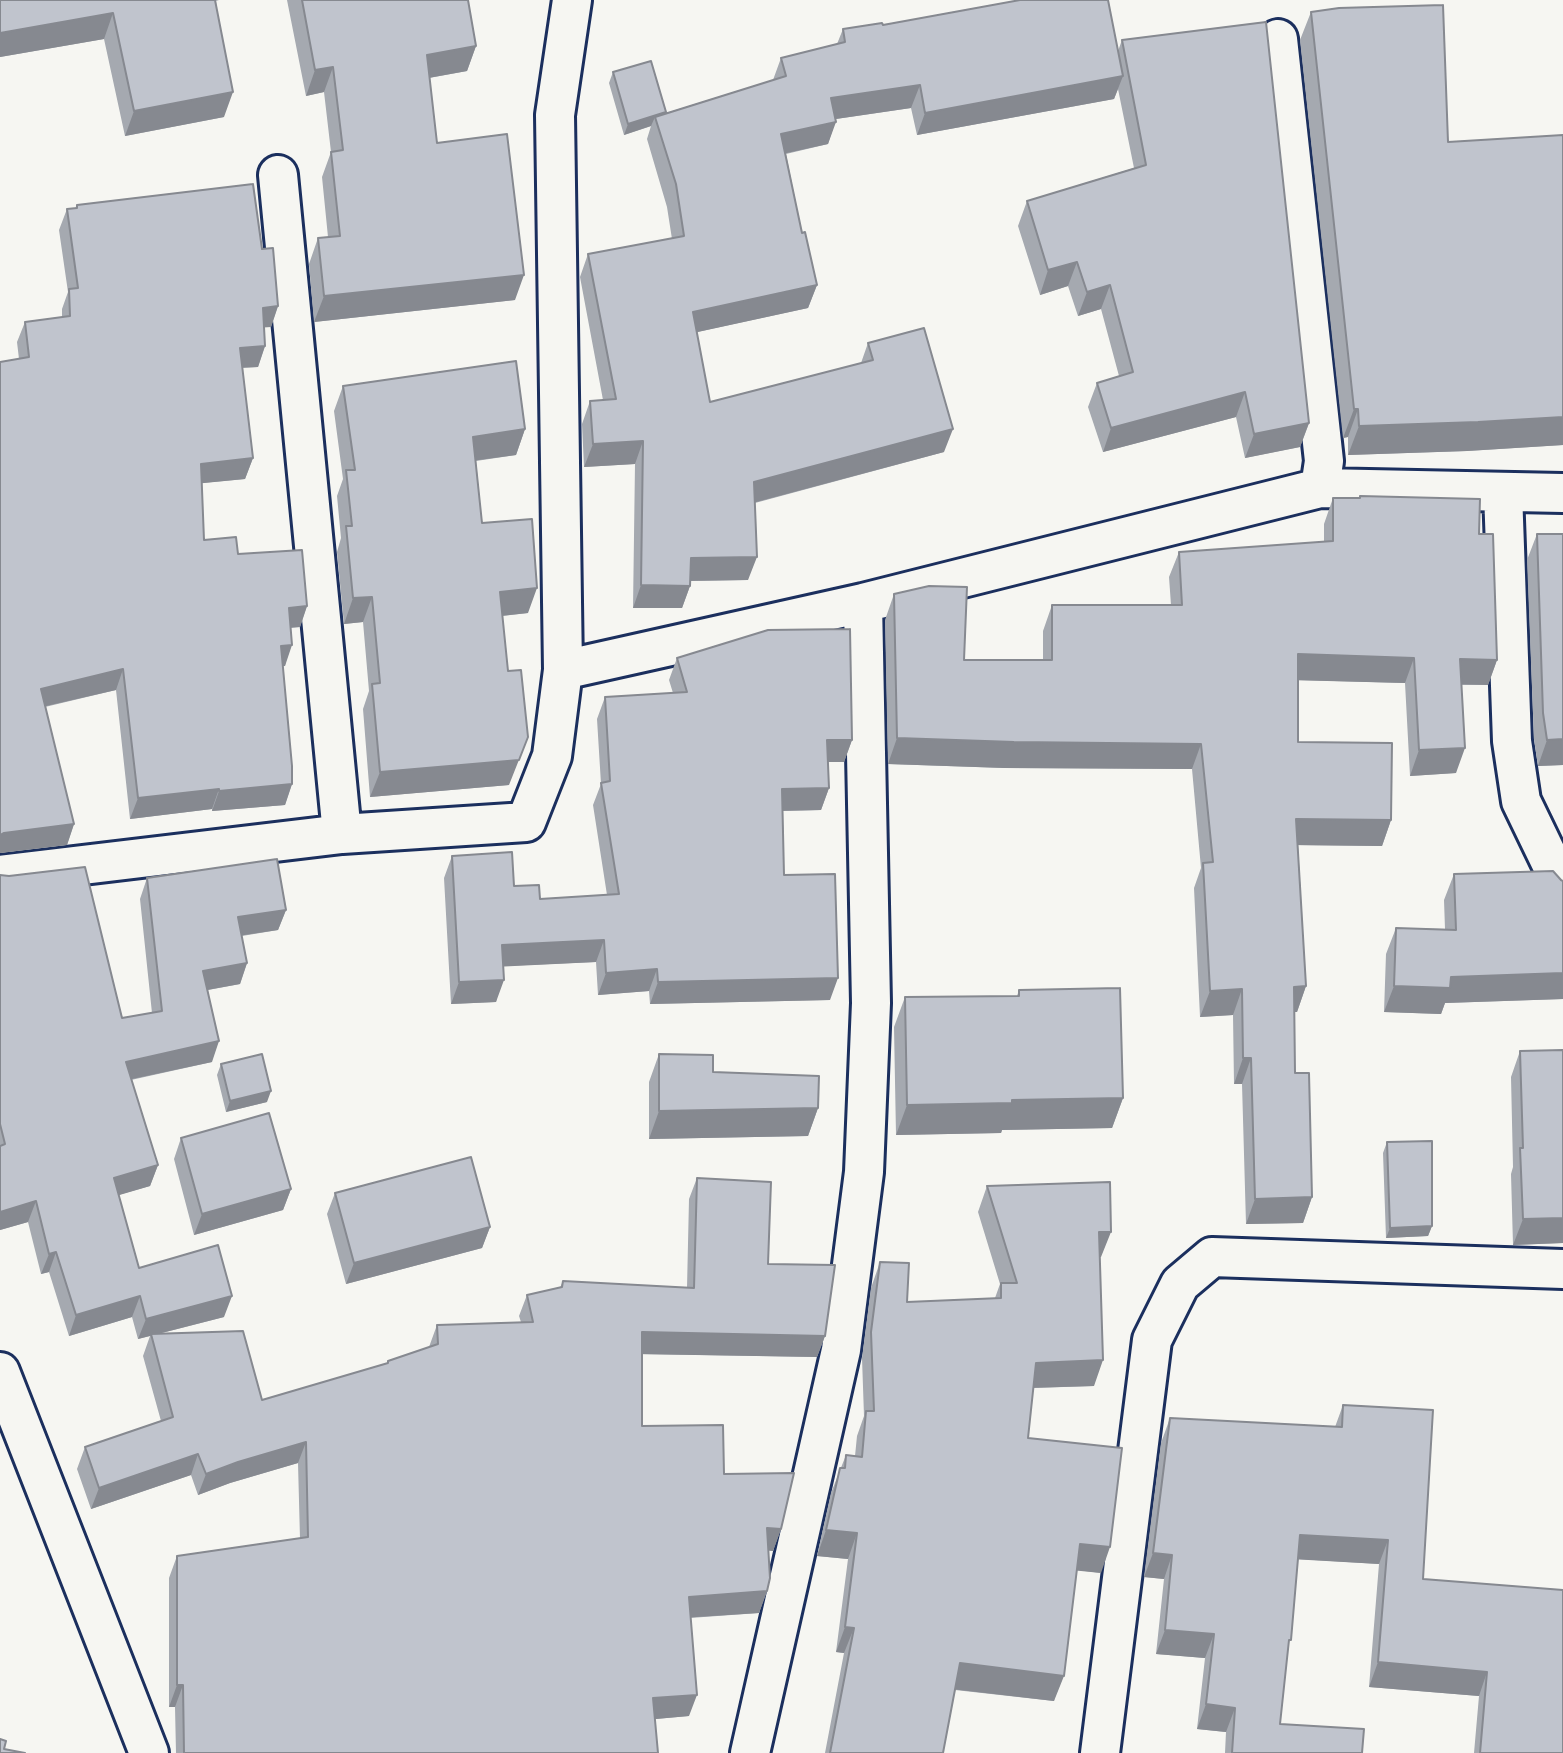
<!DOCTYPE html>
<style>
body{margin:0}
canvas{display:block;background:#f6f6f2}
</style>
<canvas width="1563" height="1753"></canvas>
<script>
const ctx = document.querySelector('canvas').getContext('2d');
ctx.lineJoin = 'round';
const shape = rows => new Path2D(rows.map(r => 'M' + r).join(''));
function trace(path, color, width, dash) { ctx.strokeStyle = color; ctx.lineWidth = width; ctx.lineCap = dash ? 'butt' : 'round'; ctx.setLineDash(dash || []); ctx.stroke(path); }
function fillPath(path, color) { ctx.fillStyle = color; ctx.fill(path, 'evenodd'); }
const minor = shape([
 [1278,39,1324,461,1320,488],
 [278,175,342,834],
 [1503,492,1512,741,1521,801,1563,888],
 [563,670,863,603,1320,488,1563,493],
 [0,875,342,834,526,822,552,756,563,670,555,115,572,0],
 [0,1372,149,1753],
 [750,1753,841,1350,864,1172,871,1003,863,603],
 [1100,1753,1152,1340,1180,1284,1212,1257,1563,1269]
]);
const wall = shape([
 [0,0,219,0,216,1,224,117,125,136,104,39,0,57],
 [287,0,468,0,476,46,467,71,429,78,437,143,515,300,314,322,309,264,318,238,328,237,322,177,331,152,324,92,306,96],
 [1311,12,1448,142,1563,135,1563,445,1467,451,1348,455,1348,437,1343,438,1300,40],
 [883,25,1118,51,1122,40,1309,423,1300,447,1245,458,1236,417,1103,452,1088,407,1097,383,1119,376,1101,309,1078,316,1068,286,1040,295,1018,226,1027,201,1134,168,1118,89,1114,99,917,135,911,108,836,119,828,144,786,154,802,233,817,285,808,308,697,332,710,402,861,363,868,343,944,452,755,503,748,580,690,581,690,586,682,608,633,608,635,464,584,467,582,424,590,401,603,400,580,277,588,254,672,239,667,207,647,139,651,126,624,135,609,83,613,72,666,113,773,80,781,58,837,44,843,29],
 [77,205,262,249,278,306,271,327,264,327,265,346,258,367,242,368,253,458,245,479,202,483,204,540,238,554,307,606,300,627,291,628,285,666,283,666,292,784,285,805,212,811,212,809,130,819,116,690,45,707,74,824,67,845,0,853,19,359,17,342,25,322,62,317,62,309,68,292,59,230,67,209,75,208],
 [343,386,525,429,516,455,476,461,482,523,528,613,502,616,509,785,370,797,363,709,369,691,363,622,344,624,337,552,341,538,337,496,343,479,334,411],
 [1360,496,1479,534,1497,660,1488,685,1462,685,1456,773,1410,776,1405,683,1298,680,1298,742,1391,820,1382,846,1298,845,1306,986,1297,1012,1294,1012,1295,1073,1312,1197,1303,1223,1246,1224,1242,1084,1234,1084,1233,1015,1200,1017,1194,888,1201,868,1192,769,1005,768,888,764,885,620,894,594,964,660,1043,660,1043,631,1052,605,1171,605,1169,577,1179,552,1324,542,1324,524,1333,498,1359,498],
 [1537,534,1563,534,1563,765,1538,766,1534,739,1527,560],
 [677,658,852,740,844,762,828,762,829,788,821,810,783,811,784,875,830,1000,650,1004,649,991,598,995,596,962,504,966,496,1002,451,1004,444,878,452,856,540,899,607,895,593,805,601,784,597,719,605,697,673,693,669,680],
 [1454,874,1563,881,1563,999,1445,1003,1441,1014,1384,1012,1386,954,1396,928,1445,929,1444,900],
 [0,875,122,1018,152,1013,140,899,147,878,286,910,278,930,242,936,247,963,240,984,208,990,212,1062,131,1080,158,1165,150,1186,118,1195,139,1268,224,1317,158,1334,262,1400,387,1364,388,1361,429,1347,437,1325,521,1322,519,1316,527,1295,560,1288,563,1281,687,1288,689,1199,697,1178,768,1264,825,1336,817,1357,642,1354,642,1426,724,1474,781,1529,773,1551,769,1550,767,1591,759,1613,690,1618,689,1716,655,1719,658,1753,176,1753,175,1707,169,1707,169,1578,177,1556,300,1539,298,1463,230,1483,198,1495,191,1475,91,1509,77,1469,85,1447,161,1421,143,1356,150,1336,138,1339,132,1317,69,1336,49,1272,41,1274,28,1222,0,1230],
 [1019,990,1123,1098,1112,1128,1002,1130,1001,1133,896,1135,894,1027,905,997,1017,996],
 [1563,1050,1563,1243,1513,1245,1511,1174,1513,1167,1511,1077,1520,1051],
 [659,1054,818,1108,808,1136,649,1139,649,1082],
 [221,1064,267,1102,226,1112,217,1075],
 [181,1138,291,1189,283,1210,194,1235,174,1159],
 [1387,1142,1432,1226,1428,1236,1386,1238,1383,1153],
 [987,1186,1101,1257,1100,1257,1094,1386,1033,1388,1028,1438,1101,1573,1077,1570,1054,1701,955,1690,943,1753,825,1753,844,1653,836,1652,848,1559,817,1556,831,1493,846,1455,855,1456,857,1436,864,1416,862,1358,871,1288,880,1262,907,1302,995,1298,1000,1284,978,1212],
 [335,1193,490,1227,482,1248,346,1284,327,1214],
 [1343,1405,1423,1579,1563,1753,1474,1753,1479,1696,1369,1687,1379,1564,1298,1559,1280,1724,1362,1753,1225,1753,1226,1732,1197,1729,1205,1658,1156,1654,1164,1579,1144,1577,1161,1443,1170,1418,1335,1427]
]);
const shadedWall = shape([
 [113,13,104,39,0,57,0,33],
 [476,46,467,71,417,80,427,55],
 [333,67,324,92,306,96,315,70],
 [1123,76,1114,99,917,135,925,113],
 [920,85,911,108,822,121,831,98],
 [233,92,224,117,125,136,134,111],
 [666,112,655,117,651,126,624,135,628,124],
 [836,122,828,144,773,156,781,134],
 [1077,262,1068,286,1040,295,1048,270],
 [524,275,515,300,314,322,324,296],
 [817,285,808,308,684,335,693,312],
 [1110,285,1101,309,1078,316,1087,292],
 [278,306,271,327,256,328,263,308],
 [265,346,258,367,232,368,240,348],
 [1245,392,1236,417,1103,452,1111,428],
 [1354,409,1358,409,1348,437,1343,438],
 [1563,417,1563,445,1467,451,1348,455,1359,426],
 [1309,423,1300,447,1245,458,1254,434],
 [525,429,516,455,464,462,473,437],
 [953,429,944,452,745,505,754,482],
 [643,441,635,464,584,467,593,444],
 [253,458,245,479,194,484,201,464],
 [757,557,748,580,682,581,691,558],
 [641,585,690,586,682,608,633,608],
 [537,588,528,613,491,617,500,592],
 [372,597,363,622,344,624,353,598],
 [307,606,300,627,281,628,289,608],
 [292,645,285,666,273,667,281,646],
 [1298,654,1414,658,1405,683,1288,680],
 [1460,659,1497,660,1488,685,1451,684],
 [123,669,116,690,33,709,41,689],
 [528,737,509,785,370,797,380,772],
 [897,738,1201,744,1192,769,1005,768,888,764],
 [1563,739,1563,765,1538,766,1547,740],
 [827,740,852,740,844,762,819,762],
 [1465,748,1456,773,1410,776,1419,750],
 [292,784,285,805,212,811,219,791],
 [829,788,821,810,774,811,782,789],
 [219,789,212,809,130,819,138,798],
 [1296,819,1391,820,1382,846,1287,845],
 [74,824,67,845,0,853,0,835,4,833],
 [286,910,278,930,231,937,238,917],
 [604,940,596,962,494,967,502,945],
 [247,963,240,984,196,992,203,971],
 [657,969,649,991,598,995,606,973],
 [1563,973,1563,999,1445,1003,1441,1014,1384,1012,1394,986,1451,977],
 [838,978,830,1000,650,1004,658,982],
 [504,980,496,1002,451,1004,459,982],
 [1306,986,1297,1012,1284,1012,1294,987],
 [1242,989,1233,1015,1200,1017,1210,991],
 [219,1041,212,1062,118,1082,126,1062],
 [1243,1058,1251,1058,1242,1084,1234,1084],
 [271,1091,267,1102,226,1112,230,1101],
 [1123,1098,1112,1128,1002,1130,1001,1133,896,1135,907,1105,1012,1100],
 [818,1108,808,1136,649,1139,659,1111],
 [158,1165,150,1186,106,1199,114,1178],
 [291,1189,283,1210,194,1235,202,1214],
 [1312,1197,1303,1223,1246,1224,1255,1199],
 [36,1201,28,1222,0,1230,0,1212],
 [1563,1218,1563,1243,1513,1245,1523,1219],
 [1432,1226,1428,1236,1386,1238,1390,1228],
 [490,1227,482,1248,346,1284,354,1263],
 [1099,1232,1111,1232,1101,1257,1090,1257],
 [56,1252,49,1272,41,1274,49,1254],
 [140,1296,132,1317,69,1336,76,1315],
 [232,1296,224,1317,138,1339,146,1319],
 [642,1332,825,1336,817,1357,634,1354],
 [1103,1360,1094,1386,1027,1388,1036,1363],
 [306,1442,298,1463,230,1483,198,1495,206,1474,238,1462],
 [198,1454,191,1475,91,1509,99,1488],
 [767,1528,781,1529,773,1551,759,1550],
 [826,1530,857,1533,848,1559,817,1556],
 [1300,1535,1388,1540,1379,1564,1291,1559],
 [1080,1544,1110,1547,1101,1573,1071,1570],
 [1153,1553,1172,1555,1164,1579,1144,1577],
 [767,1591,759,1613,681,1618,689,1597],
 [845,1627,854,1628,844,1653,836,1652],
 [1165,1630,1214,1634,1205,1658,1156,1654],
 [1378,1662,1487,1672,1479,1696,1369,1687],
 [960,1663,1064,1676,1054,1701,951,1689],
 [177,1685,183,1685,175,1707,169,1707],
 [697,1695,689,1716,645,1720,653,1698],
 [1206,1704,1235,1708,1226,1732,1197,1729]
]);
const building = shape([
 [0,0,215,0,233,92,134,111,113,13,0,33,0,0],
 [302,0,468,0,476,46,427,55,437,143,507,134,524,275,324,296,318,238,340,236,331,152,343,150,333,67,315,70,302,0],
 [1020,0,1108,0,1123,76,925,113,920,85,831,98,836,122,781,134,802,233,805,232,817,285,693,312,710,402,873,360,868,343,924,328,953,429,754,482,757,557,691,558,690,586,641,585,643,441,593,444,590,401,616,399,588,254,684,236,676,184,655,117,786,76,781,58,845,42,843,29,882,23,883,25,1020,0],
 [1443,5,1448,142,1563,135,1563,417,1478,422,1359,426,1358,409,1354,409,1311,12,1339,8,1443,5],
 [1266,22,1309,423,1254,434,1245,392,1111,428,1097,383,1133,372,1110,285,1087,292,1077,262,1048,270,1027,201,1146,165,1122,40,1266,22],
 [651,61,666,112,628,124,613,72,651,61],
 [253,184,262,249,273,248,278,306,263,308,265,346,240,348,253,458,201,464,204,540,236,537,238,554,302,550,307,606,289,608,292,645,281,646,292,766,292,784,219,791,219,789,138,798,123,669,41,689,74,824,4,833,0,835,0,362,29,357,25,322,70,316,69,289,78,288,67,209,77,208,77,205,253,184],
 [516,361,525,429,473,437,482,523,532,519,537,588,500,592,508,671,521,670,528,737,519,760,380,772,372,684,380,683,372,597,353,598,346,526,352,526,346,470,355,470,343,386,516,361],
 [1360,496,1480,499,1479,534,1493,534,1497,660,1460,659,1465,748,1419,750,1414,658,1298,654,1298,742,1392,743,1391,820,1296,819,1306,986,1294,987,1295,1073,1309,1073,1312,1197,1255,1199,1251,1058,1243,1058,1242,989,1210,991,1203,863,1213,862,1201,744,1014,742,897,738,894,594,929,586,967,587,964,660,1052,660,1052,605,1182,605,1179,552,1333,541,1333,498,1360,498,1360,496],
 [1537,534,1563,534,1563,739,1547,740,1543,713,1537,534],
 [850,629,852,740,827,740,829,788,782,789,784,875,835,874,838,978,658,982,657,969,606,973,604,940,502,945,504,980,459,982,452,856,512,852,514,886,539,885,540,899,619,894,601,783,610,781,605,697,687,692,677,658,768,630,850,629],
 [277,859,286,910,238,917,247,963,203,971,219,1041,126,1062,158,1165,114,1178,139,1268,218,1245,232,1296,146,1319,140,1296,76,1315,56,1252,49,1254,36,1201,0,1212,0,1146,5,1144,0,1124,0,875,9,876,85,867,122,1018,162,1011,147,878,277,859],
 [1553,871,1561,880,1563,881,1563,973,1451,977,1450,988,1394,986,1396,928,1456,930,1454,874,1553,871],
 [1120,988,1123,1098,1012,1100,1012,1103,907,1105,905,997,1019,996,1019,990,1120,988],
 [1563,1050,1563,1218,1523,1219,1520,1148,1523,1148,1520,1051,1563,1050],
 [262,1054,271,1091,230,1101,221,1064,262,1054],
 [659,1054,713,1055,713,1072,819,1076,818,1108,659,1111,659,1054],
 [269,1113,291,1189,202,1214,181,1138,269,1113],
 [1432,1141,1432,1226,1390,1228,1387,1142,1432,1141],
 [471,1157,490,1227,354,1263,335,1193,471,1157],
 [697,1178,771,1182,768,1264,835,1265,825,1336,642,1332,642,1426,723,1425,724,1474,794,1473,781,1529,767,1528,770,1578,767,1591,689,1597,697,1695,653,1698,658,1753,184,1753,183,1685,177,1685,177,1556,308,1537,306,1442,238,1462,206,1474,198,1454,99,1488,85,1447,173,1417,151,1334,243,1331,262,1400,388,1363,388,1361,438,1344,437,1325,533,1322,527,1295,562,1287,563,1281,694,1288,697,1178],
 [1110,1182,1111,1232,1099,1232,1103,1360,1036,1363,1028,1438,1122,1448,1110,1547,1080,1544,1064,1676,960,1663,943,1753,830,1753,854,1628,845,1627,857,1533,826,1530,840,1468,845,1468,846,1455,862,1457,866,1411,874,1411,871,1332,880,1262,909,1263,907,1302,1001,1298,1001,1283,1017,1283,987,1186,1110,1182],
 [1343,1405,1433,1410,1423,1579,1563,1590,1563,1753,1480,1753,1487,1672,1378,1662,1388,1540,1300,1535,1291,1640,1289,1640,1280,1724,1364,1729,1362,1753,1232,1753,1235,1708,1206,1704,1214,1634,1165,1630,1172,1555,1153,1553,1170,1418,1342,1427,1343,1405],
 [0,1739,6,1741,4,1749,25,1753,0,1753,0,1739]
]);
trace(minor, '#1b2f5e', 44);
trace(minor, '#f6f6f2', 38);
fillPath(wall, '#a5a9b0');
fillPath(shadedWall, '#868990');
fillPath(building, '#c0c4cd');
trace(building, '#868990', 2);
</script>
